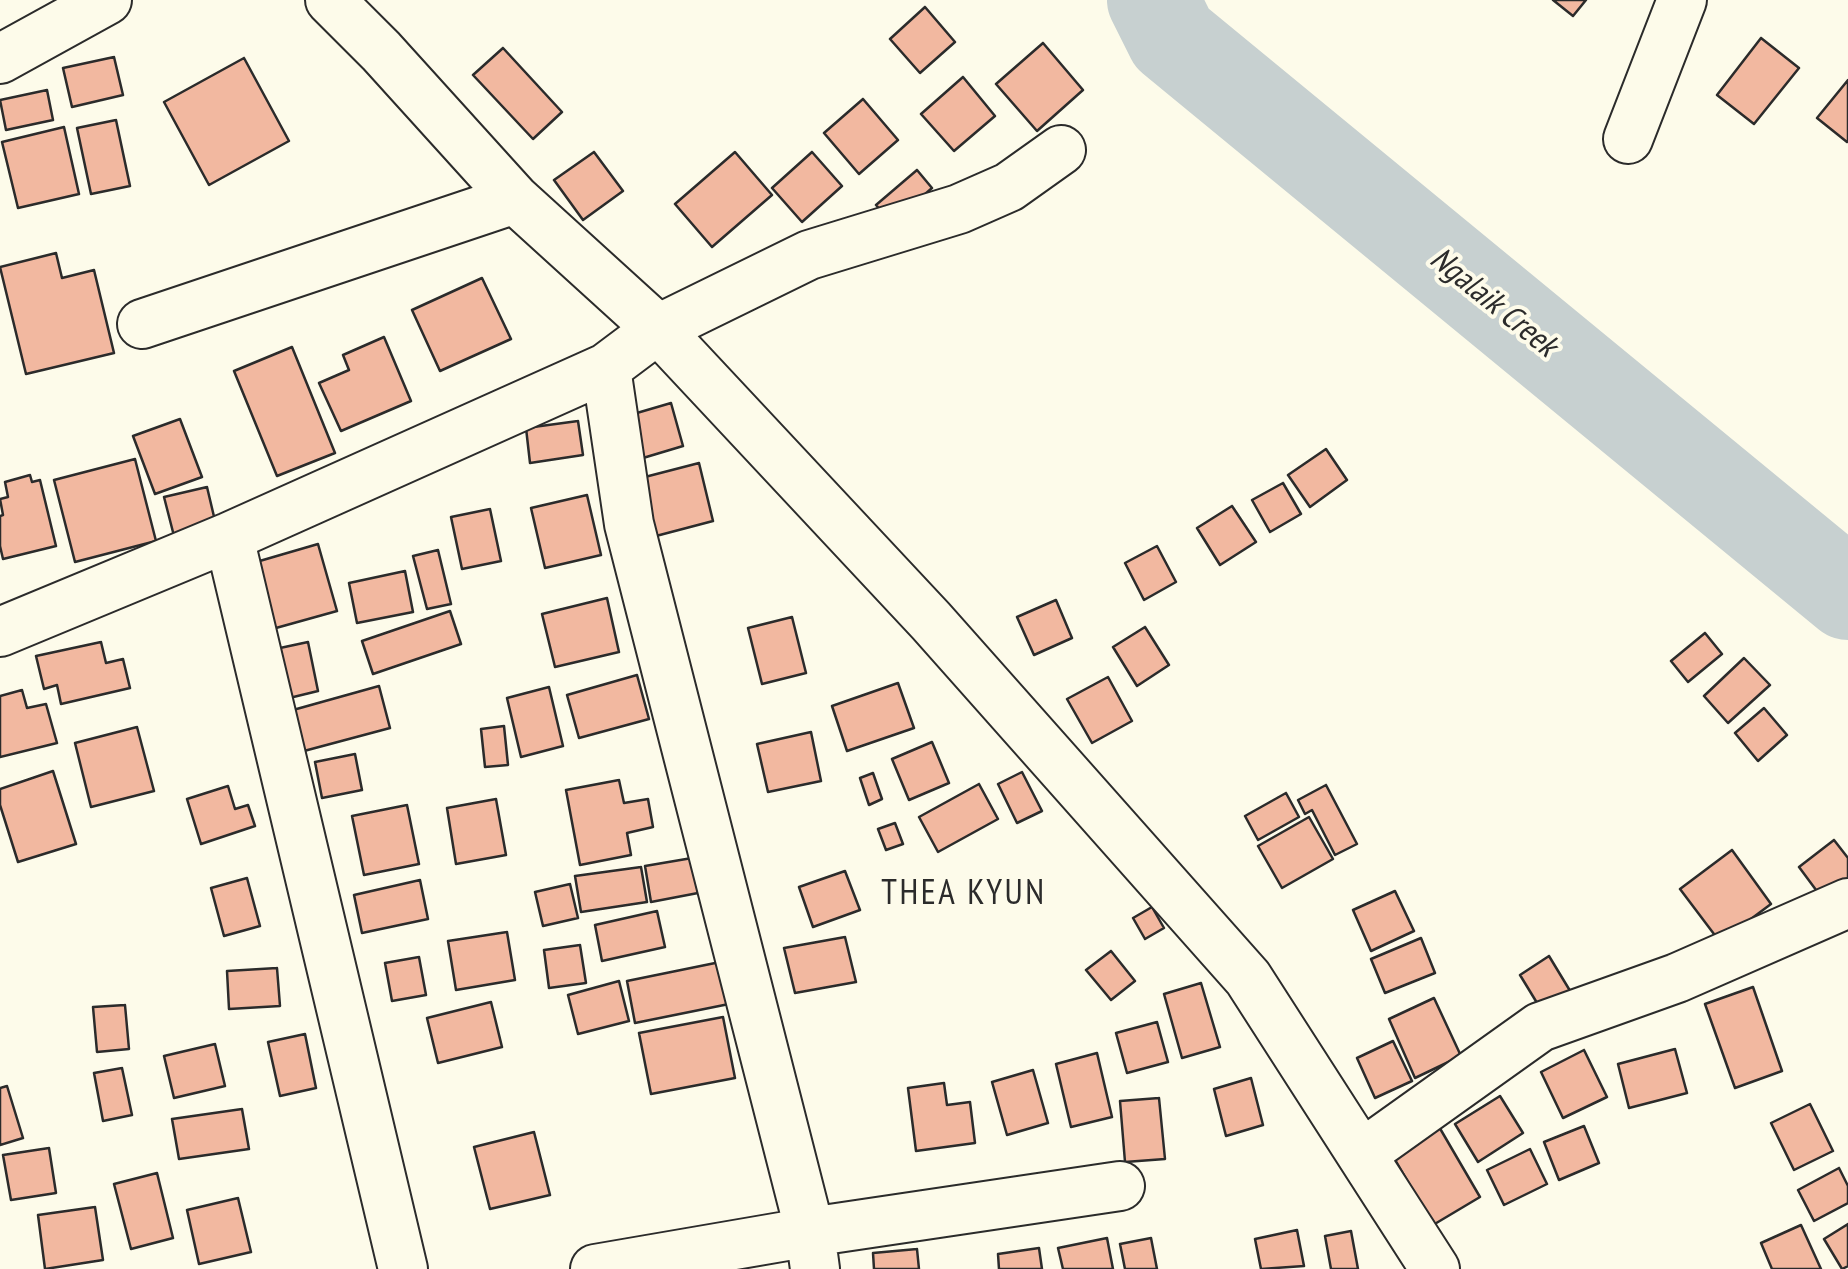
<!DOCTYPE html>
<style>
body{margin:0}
canvas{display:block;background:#fdfbea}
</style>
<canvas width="1848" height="1269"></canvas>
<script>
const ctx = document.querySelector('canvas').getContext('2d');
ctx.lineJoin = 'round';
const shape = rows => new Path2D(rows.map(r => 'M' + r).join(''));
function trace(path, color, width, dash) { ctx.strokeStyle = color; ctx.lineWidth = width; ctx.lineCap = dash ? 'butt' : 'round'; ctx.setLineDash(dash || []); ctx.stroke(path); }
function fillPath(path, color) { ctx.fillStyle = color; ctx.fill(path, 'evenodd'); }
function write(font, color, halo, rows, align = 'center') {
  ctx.font = font + ' "PT Sans Narrow",sans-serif'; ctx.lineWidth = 8; ctx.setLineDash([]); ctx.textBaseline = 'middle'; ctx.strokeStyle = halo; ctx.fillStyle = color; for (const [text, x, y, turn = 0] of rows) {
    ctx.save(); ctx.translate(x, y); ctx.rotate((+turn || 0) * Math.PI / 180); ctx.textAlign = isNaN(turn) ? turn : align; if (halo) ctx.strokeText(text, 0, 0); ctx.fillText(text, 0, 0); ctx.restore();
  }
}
const river = shape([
 [1153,0,1172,38,1848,594]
]);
const building = shape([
 [1553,0,1586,0,1573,16,1553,0],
 [925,7,955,42,920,73,890,39,925,7],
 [1761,38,1799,68,1754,124,1717,95,1761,38],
 [1043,43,1083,90,1037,131,996,84,1043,43],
 [503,48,562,112,533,139,473,75,503,48],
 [114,57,123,95,72,107,63,68,114,57],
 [244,58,289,141,209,185,164,102,244,58],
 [963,77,995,116,954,151,921,114,963,77],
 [1848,80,1848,141,1847,142,1817,118,1848,80],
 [47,90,53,120,6,130,0,100,47,90],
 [863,99,898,140,859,174,824,133,863,99],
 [116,120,130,186,91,194,77,128,116,120],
 [64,127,79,194,18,208,2,142,64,127],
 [594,152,623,191,583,220,554,180,594,152],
 [735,152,772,195,712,247,675,204,735,152],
 [812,152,842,186,802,222,772,188,812,152],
 [917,170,932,188,892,223,876,205,917,170],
 [56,253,62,278,94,270,114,353,26,374,0,267,56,253],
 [482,278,511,339,440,371,412,310,482,278],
 [384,337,411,401,341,431,319,383,349,370,343,355,384,337],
 [292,347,335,453,277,476,234,371,292,347],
 [671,403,683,446,643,458,630,415,671,403],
 [180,419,202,477,155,494,133,436,180,419],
 [578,421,583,455,530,463,526,428,578,421],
 [1326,449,1347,480,1310,507,1288,475,1326,449],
 [135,459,156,541,75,562,54,480,135,459],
 [699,463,713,521,656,536,641,478,699,463],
 [30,475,32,482,40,480,56,546,3,559,0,546,0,516,3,515,0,499,8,497,5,482,30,475],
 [1283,483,1301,514,1270,532,1252,500,1283,483],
 [207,487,216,525,174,536,164,497,207,487],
 [587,495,601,555,545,568,531,508,587,495],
 [1232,506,1256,542,1220,565,1197,528,1232,506],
 [490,509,501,561,462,569,451,517,490,509],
 [318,544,337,611,258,633,239,567,318,544],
 [1157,546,1176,582,1144,600,1125,563,1157,546],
 [438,550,451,604,427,609,413,556,438,550],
 [405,571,413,612,357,623,349,583,405,571],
 [607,598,619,652,555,667,542,614,607,598],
 [1056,600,1072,638,1034,655,1017,617,1056,600],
 [450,611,461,644,373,674,362,641,450,611],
 [792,617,806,673,762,684,748,628,792,617],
 [1145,627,1169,665,1137,686,1113,647,1145,627],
 [1705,633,1722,654,1688,682,1671,661,1705,633],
 [101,642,106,663,123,659,130,688,61,704,57,685,44,689,36,656,101,642],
 [308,642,318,691,277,701,266,651,308,642],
 [1744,658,1770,685,1728,723,1704,696,1744,658],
 [637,675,649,719,579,738,567,695,637,675],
 [1108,677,1132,721,1092,743,1067,699,1108,677],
 [898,683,914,728,847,751,832,706,898,683],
 [379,686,390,728,304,751,293,710,379,686],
 [549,687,563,746,521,757,507,698,549,687],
 [22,690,27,708,46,704,57,743,0,757,0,696,22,690],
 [1764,708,1787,735,1758,761,1735,733,1764,708],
 [504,726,508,765,485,767,481,729,504,726],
 [137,727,154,791,91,807,75,743,137,727],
 [811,732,821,781,768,792,757,744,811,732],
 [932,742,949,783,909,800,892,759,932,742],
 [355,754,362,790,322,798,315,762,355,754],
 [53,771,76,844,18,862,0,805,0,789,53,771],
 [1022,772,1042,811,1017,823,998,784,1022,772],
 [873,773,882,799,869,805,860,778,873,773],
 [619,780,624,803,648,799,653,827,627,833,631,855,580,865,566,790,619,780],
 [979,784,998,819,938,852,919,817,979,784],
 [1326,785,1357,844,1335,855,1312,810,1305,814,1298,800,1326,785],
 [228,786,235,809,248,805,255,826,201,844,187,799,228,786],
 [1286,793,1299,817,1258,840,1245,816,1286,793],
 [496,799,506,855,456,864,447,808,496,799],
 [407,805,419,864,364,875,352,816,407,805],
 [1309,817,1333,859,1282,888,1258,846,1309,817],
 [895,823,903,844,886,850,878,829,895,823],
 [1834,840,1848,858,1848,879,1822,898,1799,867,1834,840],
 [1732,850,1771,904,1720,942,1680,889,1732,850],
 [692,858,698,893,651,902,645,866,692,858],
 [641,867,647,902,581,912,575,876,641,867],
 [845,871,860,910,813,927,799,887,845,871],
 [247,878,260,926,224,936,211,888,247,878],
 [420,880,428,919,362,933,354,895,420,880],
 [570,884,578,918,543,926,535,892,570,884],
 [1395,891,1414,931,1371,951,1353,910,1395,891],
 [1152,907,1164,928,1145,939,1133,918,1152,907],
 [657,911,665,947,602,961,595,925,657,911],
 [507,932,515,980,456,990,448,941,507,932],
 [845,937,856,982,795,993,784,948,845,937],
 [1421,938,1435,973,1385,993,1371,959,1421,938],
 [580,945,586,983,549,988,544,950,580,945],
 [1111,951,1135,981,1111,1000,1086,970,1111,951],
 [1549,956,1575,999,1545,1016,1520,975,1549,956],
 [419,957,426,995,392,1001,385,963,419,957],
 [725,961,734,1003,635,1023,627,981,725,961],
 [277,968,280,1006,229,1009,227,971,277,968],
 [619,981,629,1021,578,1034,568,995,619,981],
 [1201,983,1220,1047,1182,1058,1164,994,1201,983],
 [1753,987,1782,1071,1735,1088,1705,1004,1753,987],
 [1434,998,1461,1056,1415,1078,1389,1019,1434,998],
 [491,1002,502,1047,438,1063,427,1018,491,1002],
 [125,1005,129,1049,97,1052,93,1007,125,1005],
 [723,1017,735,1078,651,1094,639,1033,723,1017],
 [1157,1022,1168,1062,1127,1073,1116,1033,1157,1022],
 [305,1034,316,1088,280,1096,268,1042,305,1034],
 [1393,1041,1412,1081,1375,1098,1357,1058,1393,1041],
 [215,1044,225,1086,174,1098,164,1056,215,1044],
 [1675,1049,1687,1093,1629,1108,1618,1064,1675,1049],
 [1584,1050,1607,1097,1563,1118,1541,1072,1584,1050],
 [1097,1053,1112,1117,1071,1127,1056,1064,1097,1053],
 [122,1068,132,1115,103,1121,94,1073,122,1068],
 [1033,1070,1048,1123,1007,1135,992,1082,1033,1070],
 [1251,1078,1263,1125,1226,1136,1214,1089,1251,1078],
 [944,1083,947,1105,970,1102,975,1143,916,1151,908,1088,944,1083],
 [7,1086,23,1138,0,1145,0,1088,7,1086],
 [1500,1096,1523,1133,1478,1162,1455,1124,1500,1096],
 [1159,1098,1165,1159,1125,1162,1120,1101,1159,1098],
 [1810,1104,1833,1151,1794,1170,1771,1123,1810,1104],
 [242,1109,249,1149,179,1159,172,1119,242,1109],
 [1438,1125,1480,1197,1433,1225,1391,1153,1438,1125],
 [1584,1126,1599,1163,1559,1180,1544,1142,1584,1126],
 [534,1132,550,1195,490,1209,474,1147,534,1132],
 [49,1148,56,1193,11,1200,3,1155,49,1148],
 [1530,1149,1547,1184,1504,1205,1487,1170,1530,1149],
 [1839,1168,1848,1186,1848,1203,1814,1221,1798,1190,1839,1168],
 [157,1173,173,1238,131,1249,114,1184,157,1173],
 [238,1198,251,1252,199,1264,187,1210,238,1198],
 [95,1207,103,1260,45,1269,38,1215,95,1207],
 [1848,1224,1848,1266,1842,1269,1824,1239,1848,1224],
 [1801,1225,1821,1269,1772,1269,1761,1243,1801,1225],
 [1297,1230,1304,1266,1261,1269,1255,1239,1297,1230],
 [1351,1231,1358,1269,1331,1269,1325,1236,1351,1231],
 [1107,1238,1113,1269,1063,1269,1058,1248,1107,1238],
 [1151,1238,1157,1269,1125,1269,1120,1244,1151,1238],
 [1039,1248,1042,1269,999,1269,998,1254,1039,1248],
 [917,1249,919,1269,874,1269,873,1253,917,1249]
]);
const minor = shape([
 [330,0,381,51,515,199,658,329,931,621,1248,978,1435,1269],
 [0,59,107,0],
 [1628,139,1682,0],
 [142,324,515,199],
 [606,368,629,524,810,1232,815,1269],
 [229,537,403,1269],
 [0,632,229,537,606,368,658,329,809,255,959,209,1009,187,1061,150],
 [1362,1154,1540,1027,1677,978,1848,903],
 [595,1269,810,1232,1120,1186]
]);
const waterNames = [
 ["Ngalaik Creek",1493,303,39]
];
const quarterNames = [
 ["THEA KYUN",964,894]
];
trace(river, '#c7d0d0', 92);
fillPath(building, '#f2b8a0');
trace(building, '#2b2b2b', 2.5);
trace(minor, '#2b2b2b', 52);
trace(minor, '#fdfbea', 48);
write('italic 32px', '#2b2b2b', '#fdfbea', waterNames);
ctx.letterSpacing = '2.5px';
write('35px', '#2b2b2b', '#fdfbea', quarterNames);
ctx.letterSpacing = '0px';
</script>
